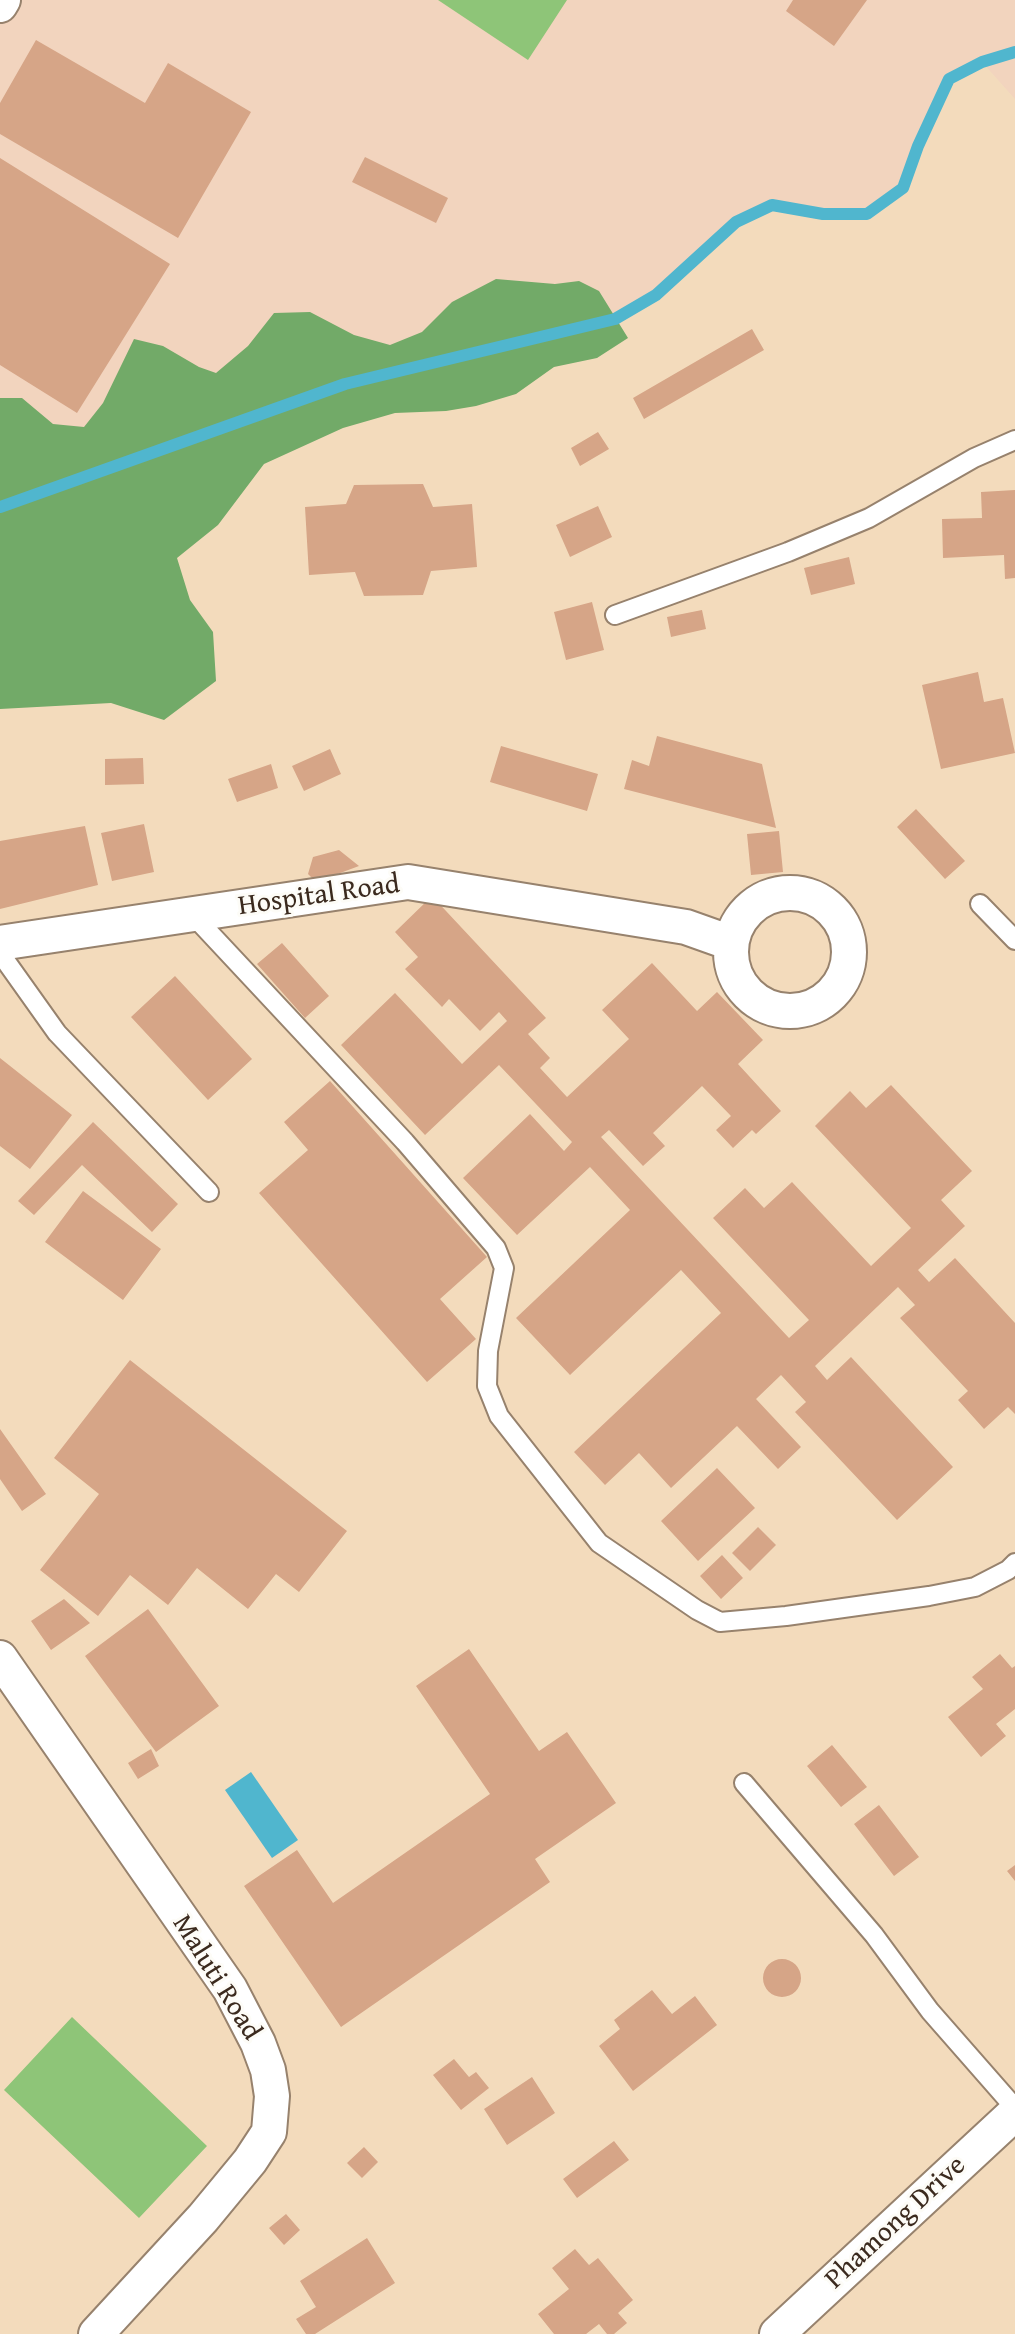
<!DOCTYPE html>
<style>
body{margin:0}
canvas{display:block;background:#f3dbbc}
</style>
<canvas width="1015" height="2334"></canvas>
<script>
const ctx = document.querySelector('canvas').getContext('2d');
ctx.lineJoin = 'round';
function fillPath(path, color) { ctx.fillStyle = color; ctx.fill(path, 'evenodd'); }
const shape = rows => new Path2D(rows.map(r => 'M' + r).join(''));
function trace(path, color, width, dash) { ctx.strokeStyle = color; ctx.lineWidth = width; ctx.lineCap = dash ? 'butt' : 'round'; ctx.setLineDash(dash || []); ctx.stroke(path); }
function write(font, color, halo, rows, align = 'center') {
  ctx.font = font + ' "Gentium Book Plus",serif'; ctx.lineWidth = 6; ctx.setLineDash([]); ctx.textBaseline = 'middle'; ctx.strokeStyle = halo; ctx.fillStyle = color; for (const [text, x, y, turn = 0] of rows) {
    ctx.save(); ctx.translate(x, y); ctx.rotate((+turn || 0) * Math.PI / 180); ctx.textAlign = isNaN(turn) ? turn : align; if (halo) ctx.strokeText(text, 0, 0); ctx.fillText(text, 0, 0); ctx.restore();
  }
}
const built = shape([
 [0,0,1015,0,1015,99,982,62,950,78,918,146,903,188,867,214,823,214,772,205,736,222,656,295,615,319,0,507]
]);
const green = shape([
 [438,0,567,0,528,60],
 [72,2017,207,2146,139,2218,4,2090]
]);
const forest = shape([
 [496,279,555,284,579,281,599,291,628,338,597,358,554,367,516,394,476,406,446,411,395,413,343,428,264,464,218,525,177,558,190,600,213,632,216,681,164,720,111,703,0,709,0,398,22,398,53,424,84,427,103,403,134,339,163,346,199,367,216,373,248,346,274,313,310,312,354,335,390,345,422,332,452,302]
]);
const water = shape([
 [251,1772,298,1840,272,1858,225,1790]
]);
const stream = shape([
 [0,507,345,384,615,319,656,295,736,222,772,205,823,214,867,214,903,188,918,146,949,79,982,62,1015,52]
]);
const building = shape([
 [793,0,867,0,834,46,786,11],
 [36,40,145,103,168,63,251,112,178,238,0,134,0,103],
 [365,157,448,198,436,223,352,182],
 [0,158,170,264,77,413,0,365],
 [752,329,764,350,644,419,633,398],
 [598,432,609,449,580,466,571,448],
 [423,484,433,507,472,504,477,567,431,571,423,595,364,596,355,572,309,575,305,507,346,504,354,485],
 [1015,490,1015,578,1005,579,1004,555,943,558,942,519,982,518,981,492],
 [598,506,612,537,570,557,556,525],
 [849,557,855,584,811,595,804,568],
 [592,602,604,650,566,660,554,612],
 [702,610,706,629,671,637,667,617],
 [978,672,984,702,1003,698,1015,753,941,769,922,685],
 [657,736,762,764,776,828,624,789,632,760,649,766],
 [501,746,598,774,587,811,490,782],
 [330,749,341,774,304,791,292,766],
 [143,758,144,784,105,785,105,759],
 [271,764,278,788,237,802,228,779],
 [916,809,965,861,945,879,897,827],
 [144,824,154,872,112,881,101,833],
 [85,826,98,885,0,909,0,841],
 [779,831,783,872,751,875,747,834],
 [339,850,359,866,316,882,308,874,313,857],
 [432,896,546,1018,528,1034,550,1058,540,1068,567,1097,629,1039,602,1010,652,963,697,1011,717,992,763,1040,738,1064,781,1111,756,1134,752,1130,733,1148,716,1130,731,1116,702,1086,653,1133,665,1146,643,1166,609,1130,601,1137,789,1338,809,1320,713,1218,745,1188,764,1208,792,1182,871,1266,911,1228,815,1126,850,1091,866,1108,891,1085,972,1171,941,1200,965,1226,918,1270,929,1282,955,1258,1015,1323,1015,1414,1008,1407,984,1429,958,1400,968,1391,900,1318,915,1305,898,1287,815,1366,827,1380,851,1357,953,1467,897,1520,795,1412,806,1402,781,1375,756,1399,801,1447,778,1469,737,1426,671,1488,639,1453,605,1485,574,1452,721,1313,681,1270,570,1375,516,1318,630,1210,590,1167,517,1235,463,1178,530,1114,564,1151,572,1142,499,1065,425,1135,341,1045,395,993,462,1064,507,1021,499,1012,480,1031,449,999,442,1007,405,969,418,957,395,932],
 [282,943,329,996,305,1018,257,964],
 [175,976,252,1059,208,1100,131,1017],
 [0,1058,72,1115,30,1169,0,1146],
 [330,1081,487,1257,440,1299,476,1339,427,1382,259,1193,308,1150,284,1122],
 [93,1122,178,1204,152,1232,82,1165,34,1215,18,1201],
 [83,1191,161,1249,123,1300,45,1242],
 [130,1360,347,1531,299,1592,276,1574,248,1609,197,1568,168,1605,130,1575,98,1616,40,1570,99,1494,54,1458],
 [0,1429,46,1494,22,1511,0,1479],
 [717,1468,755,1508,698,1561,661,1521],
 [758,1527,776,1545,750,1571,732,1553],
 [722,1555,743,1578,721,1599,700,1576],
 [64,1599,90,1623,51,1650,31,1621],
 [148,1609,219,1706,156,1752,85,1656],
 [469,1649,539,1751,567,1732,616,1803,535,1859,550,1882,341,2027,244,1886,297,1850,333,1903,490,1794,416,1686],
 [1000,1654,1012,1668,1015,1666,1015,1709,996,1724,1006,1736,981,1757,948,1717,983,1689,972,1677],
 [832,1745,867,1787,841,1807,807,1766],
 [151,1749,159,1766,138,1779,128,1763],
 [879,1805,919,1857,894,1876,854,1824],
 [1015,1865,1015,1881,1007,1871],
 '763 1978a19 19 0 1 1 38 0a19 19 0 1 1-38 0Z',
 [652,1990,672,2014,695,1996,717,2025,633,2091,599,2046,620,2029,614,2020],
 [454,2059,469,2077,476,2072,489,2088,461,2110,433,2075],
 [532,2077,555,2113,507,2145,484,2109],
 [614,2141,629,2160,577,2198,563,2179],
 [364,2147,378,2162,362,2178,347,2163],
 [286,2214,300,2230,284,2245,269,2228],
 [367,2238,395,2283,315,2334,306,2334,296,2319,316,2307,300,2281],
 [575,2249,589,2265,598,2258,633,2300,618,2313,627,2323,614,2334,607,2334,599,2324,586,2334,554,2334,538,2314,569,2289,552,2268]
]);
const lane = shape([
 [615,615,788,552,869,518,974,458,1015,440],
 [980,904,1015,940],
 [191,913,405,1142,496,1248,504,1268,488,1351,487,1386,499,1416,599,1543,697,1610,720,1622,786,1616,929,1596,975,1587,1008,1570,1015,1563],
 [0,953,57,1033,209,1192],
 [744,1783,874,1935,930,2011,1015,2108]
]);
const street = shape([
 [0,5,3,0],
 '731 952a59 59 0 1 1 118 0a59 59 0 1 1-118 0Z',
 [0,943,408,882,686,927,731,943],
 [0,1658,230,1989,258,2043,268,2070,272,2096,269,2132,250,2161,203,2218,96,2334],
 [777,2334,1015,2113]
]);
const streetNames = [
 ["Hospital Road",319,896,-8],
 ["Maluti Road",216,1978,58],
 ["Phamong Drive",896,2223,-43]
];
fillPath(built, '#f2d4be');
fillPath(green, '#8ec578');
fillPath(forest, '#72aa68');
fillPath(water, '#50b6ce');
trace(stream, '#50b6ce', 12);
fillPath(building, '#d6a587');
trace(lane, '#97826d', 22);
trace(street, '#97826d', 38);
trace(lane, '#fff', 18);
trace(street, '#fff', 34);
write('28px', '#3b2a1e', '#fdfcf7', streetNames);
</script>
